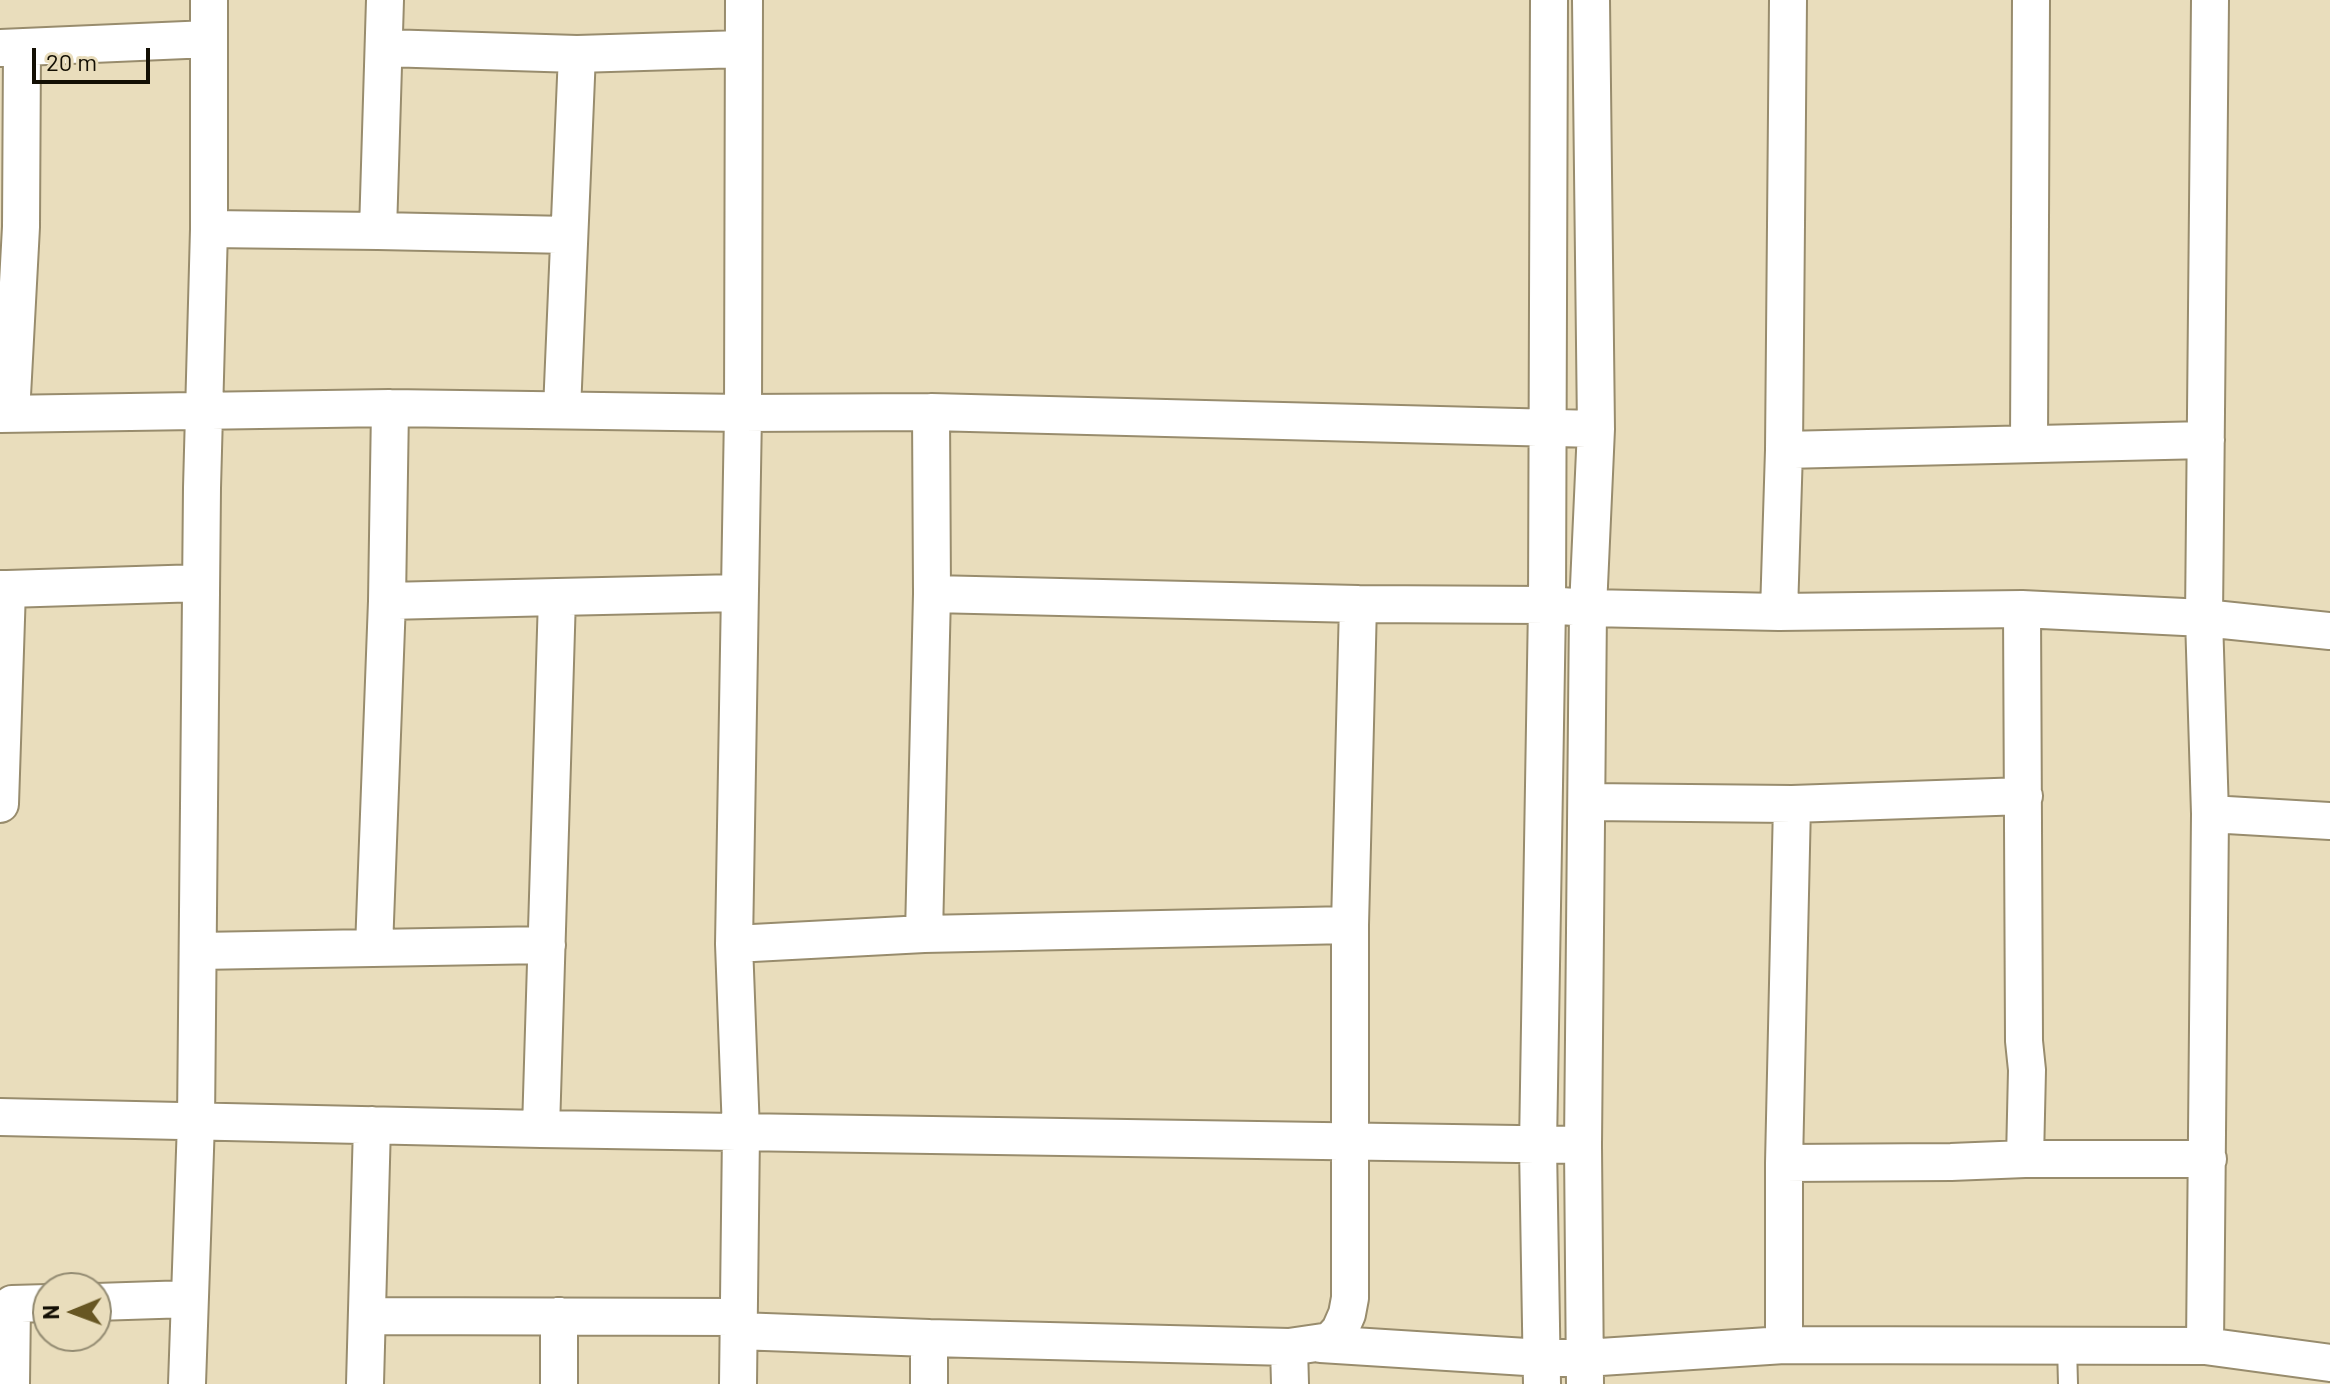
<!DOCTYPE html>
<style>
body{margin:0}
#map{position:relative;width:2330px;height:1384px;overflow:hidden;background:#e9ddbc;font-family:Barlow,sans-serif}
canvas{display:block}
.north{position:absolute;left:32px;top:1272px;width:80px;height:80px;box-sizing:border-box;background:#e9ddbc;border:2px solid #938b72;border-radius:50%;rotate:269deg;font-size:22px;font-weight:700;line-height:32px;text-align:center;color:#130f04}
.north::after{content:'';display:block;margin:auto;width:28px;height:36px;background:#675623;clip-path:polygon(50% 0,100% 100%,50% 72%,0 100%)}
.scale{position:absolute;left:32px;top:48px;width:118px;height:36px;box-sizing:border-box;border:4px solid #130f04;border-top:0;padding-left:10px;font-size:24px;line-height:28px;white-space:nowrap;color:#130f04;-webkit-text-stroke:6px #e9ddbc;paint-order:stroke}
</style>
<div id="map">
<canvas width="2330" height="1384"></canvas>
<div class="north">N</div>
<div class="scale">20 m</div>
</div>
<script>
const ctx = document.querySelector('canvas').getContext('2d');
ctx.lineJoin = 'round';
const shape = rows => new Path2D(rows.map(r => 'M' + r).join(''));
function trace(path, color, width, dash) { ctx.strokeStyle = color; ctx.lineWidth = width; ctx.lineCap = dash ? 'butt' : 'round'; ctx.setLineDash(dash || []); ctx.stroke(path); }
const lane = shape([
 [2067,1346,2068,1384]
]);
const street = shape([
 [0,48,209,39],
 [385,48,577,54],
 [209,229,378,231,385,0],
 [378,231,569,235],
 [562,410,577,54,743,49],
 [0,414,390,408,743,413,931,412,1596,429],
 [11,414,21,227,22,48],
 [2029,444,2031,0],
 [1784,450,2206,440],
 [0,589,7,589,0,804],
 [7,589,201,583],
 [932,594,1358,604],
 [387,601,557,597],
 [1779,612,1784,450,1788,0],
 [1587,802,1792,804,2024,796],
 [2210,814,2330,821],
 [924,934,932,594,931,412],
 [734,944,924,934,1350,925],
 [374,948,387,601,390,408],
 [198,951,547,945],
 [0,1117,541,1129,1583,1145],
 [541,1129,557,597,739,593],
 [2025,1159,2208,1159],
 [1784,1163,1951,1162,2025,1159,2027,1070,2024,1041,2022,609],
 [96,1302,189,1299],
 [367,1316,738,1317],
 [559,1316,559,1384],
 [738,1331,929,1338,929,1384],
 [929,1338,1289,1347,1330,1341,1340,1330,1347,1314,1350,1298,1350,925,1358,604,1547,605,1588,608,1779,612,2022,609,2204,618,2330,631],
 [1321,1344,1542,1358,1585,1358,1784,1345,2205,1346,2330,1363],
 [1784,1345,1784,1163,1792,804],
 [2205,1346,2210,814,2204,618,2210,0],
 [1289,1347,1290,1384],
 [11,1384,12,1304,48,1303],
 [187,1384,196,1122,202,488,209,229,209,0],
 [365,1384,372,1125],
 [738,1384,741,1132,734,944,743,413,744,0],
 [1542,1384,1538,1146,1547,605,1549,0],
 [1585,1384,1583,1145,1588,608,1596,429,1591,0]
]);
trace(lane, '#988c6d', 22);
trace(street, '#988c6d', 40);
trace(lane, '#fff', 18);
trace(street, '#fff', 36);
</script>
